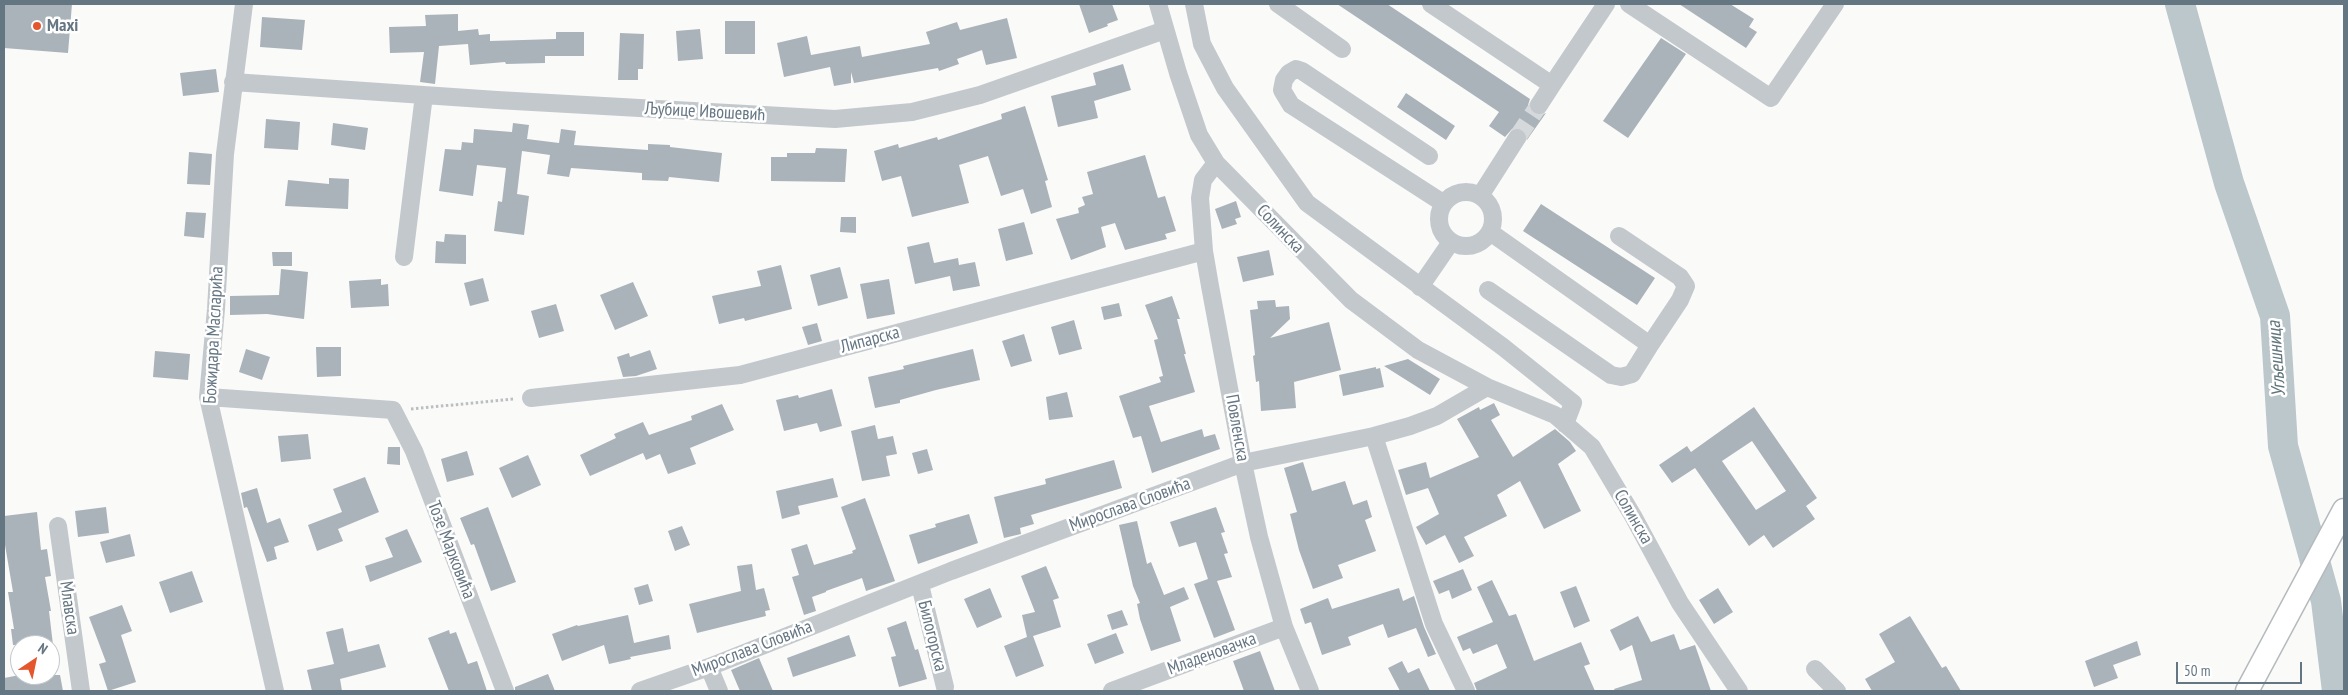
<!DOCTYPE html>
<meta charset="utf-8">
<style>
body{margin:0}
#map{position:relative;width:2348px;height:695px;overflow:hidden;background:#fafaf8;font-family:"PT Sans Narrow",sans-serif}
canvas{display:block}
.frame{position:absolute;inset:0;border:5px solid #657683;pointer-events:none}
.north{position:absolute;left:10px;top:635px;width:50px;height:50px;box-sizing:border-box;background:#fff;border:1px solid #c1c8cd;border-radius:50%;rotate:34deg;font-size:14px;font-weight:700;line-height:20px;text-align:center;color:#657683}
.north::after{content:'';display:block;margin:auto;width:18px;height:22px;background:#e4572e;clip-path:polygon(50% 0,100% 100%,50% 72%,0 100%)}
.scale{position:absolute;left:2176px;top:662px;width:126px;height:22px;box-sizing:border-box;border:2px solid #657683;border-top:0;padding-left:6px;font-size:15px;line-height:18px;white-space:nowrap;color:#657683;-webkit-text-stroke:4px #fff;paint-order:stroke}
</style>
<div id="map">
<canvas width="2348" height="695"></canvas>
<div class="frame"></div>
<div class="north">N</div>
<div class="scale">50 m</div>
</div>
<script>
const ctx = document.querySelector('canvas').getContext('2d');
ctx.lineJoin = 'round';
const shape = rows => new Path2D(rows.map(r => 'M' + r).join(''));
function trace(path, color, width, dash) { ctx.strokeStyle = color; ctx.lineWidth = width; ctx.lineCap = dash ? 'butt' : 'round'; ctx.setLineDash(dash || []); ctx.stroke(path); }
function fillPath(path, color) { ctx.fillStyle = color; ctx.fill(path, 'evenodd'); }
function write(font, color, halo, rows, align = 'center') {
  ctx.font = font + ' "PT Sans Narrow",sans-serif'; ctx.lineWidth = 5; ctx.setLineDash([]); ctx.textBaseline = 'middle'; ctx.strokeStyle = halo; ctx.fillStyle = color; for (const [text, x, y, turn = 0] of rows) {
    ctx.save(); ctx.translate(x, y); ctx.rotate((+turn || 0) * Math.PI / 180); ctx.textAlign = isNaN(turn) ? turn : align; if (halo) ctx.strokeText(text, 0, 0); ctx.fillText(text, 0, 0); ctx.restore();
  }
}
const river = shape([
 [2180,4,2229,183,2275,316,2283,446,2326,601,2337,691]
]);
const building = shape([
 [4,4,72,4,68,53,4,48],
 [1079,4,1112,4,1118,20,1107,24,1108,26,1089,33],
 [1337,4,1387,4,1530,99,1528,105,1533,114,1539,116,1546,113,1527,140,1526,133,1518,127,1512,129,1505,137,1489,126,1499,112],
 [1679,4,1730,4,1754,19,1749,27,1757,32,1746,48],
 [458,14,458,31,478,29,479,35,490,34,490,41,556,39,556,32,584,32,584,56,545,56,545,63,506,64,505,62,470,65,468,44,439,46,435,84,420,82,424,52,390,53,389,27,426,26,425,15],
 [262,17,305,20,302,50,260,47],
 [1007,18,1017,58,986,65,982,50,957,59,959,64,939,71,938,68,854,83,851,72,851,83,834,86,830,67,784,77,777,43,807,36,811,55,860,46,862,57,930,44,926,32,957,22,960,30],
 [725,21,755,21,755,54,725,54],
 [700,29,703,59,678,61,676,31],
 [620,33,644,34,643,69,638,69,638,80,618,80],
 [1661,38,1686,54,1628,138,1603,121],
 [1123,64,1131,90,1094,101,1098,118,1058,127,1051,96,1096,85,1093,73],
 [216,69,219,92,183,96,180,73],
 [1406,93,1455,126,1446,140,1397,107],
 [1025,106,1048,180,1045,181,1052,207,1031,214,1023,189,1001,196,988,156,959,165,969,203,912,217,901,176,882,181,874,151,898,144,899,148,937,137,938,140,1002,119,1001,114],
 [266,119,300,122,298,150,264,148],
 [333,123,368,128,365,150,331,145],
 [513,123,529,125,527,139,559,143,561,129,576,131,574,145,648,150,648,144,670,145,670,147,722,153,719,182,669,177,668,181,642,180,642,173,571,168,569,177,547,174,550,155,522,151,517,194,529,196,524,235,494,231,498,201,502,202,506,168,477,165,473,196,439,191,445,149,461,150,462,142,473,143,474,129,512,132],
 [816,148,847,149,845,182,771,181,771,157,787,157,787,153,815,153],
 [189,152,212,154,210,185,187,184],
 [1145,155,1158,198,1165,196,1176,231,1165,234,1167,239,1125,250,1115,223,1101,227,1106,247,1071,260,1056,219,1079,213,1078,208,1085,205,1082,197,1093,194,1087,172],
 [329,178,349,179,348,209,285,206,288,180,329,184],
 [1236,201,1241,217,1235,219,1237,224,1222,229,1215,209],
 [1541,204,1655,278,1637,305,1523,231],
 [186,212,206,213,204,238,184,236],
 [841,217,856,217,856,233,840,232],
 [1024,222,1033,254,1006,261,998,229],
 [445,234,466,235,466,264,435,263,436,241,444,242],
 [929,242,934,263,958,258,959,265,975,262,980,286,953,291,950,276,915,284,907,247],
 [1269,250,1274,275,1243,282,1237,257],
 [272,252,292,252,292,266,273,266],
 [781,265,792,309,745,321,744,318,719,324,712,296,761,286,757,271],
 [840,267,848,298,818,306,810,275],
 [281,269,308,272,304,319,267,314,230,315,230,296,279,295],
 [483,278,489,301,470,306,464,283],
 [381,279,381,285,388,284,389,306,351,308,349,281],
 [889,279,895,314,867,319,860,284],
 [633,282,648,316,615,330,600,295],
 [1172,296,1180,319,1177,319,1186,354,1184,354,1195,392,1149,406,1161,442,1202,429,1204,437,1215,434,1220,449,1152,473,1141,436,1133,438,1119,396,1161,382,1159,377,1163,376,1154,340,1158,339,1145,305],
 [1275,300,1276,307,1289,306,1290,319,1270,338,1329,322,1341,370,1294,382,1296,408,1261,411,1259,381,1256,382,1253,356,1255,355,1250,310,1258,309,1257,301],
 [1119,303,1122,316,1104,320,1101,307],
 [556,304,564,331,539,338,531,311],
 [1074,320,1082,349,1059,355,1051,327],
 [817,323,822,341,808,345,802,327],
 [1024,334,1032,361,1011,367,1002,341],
 [316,347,341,347,341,376,317,377],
 [246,349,270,357,262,380,239,372],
 [973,349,980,380,936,390,900,400,900,403,875,408,868,377,904,369,903,366],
 [650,350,657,369,636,376,623,377,617,357,629,353,630,357],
 [155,351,190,354,188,380,153,377],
 [1408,359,1440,379,1430,395,1384,366],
 [1376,367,1376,369,1380,368,1384,387,1343,396,1339,375],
 [832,389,842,426,820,432,817,423,784,431,776,400,798,395,799,398],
 [1067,392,1073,417,1049,420,1046,397],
 [1494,403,1500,415,1491,420,1513,457,1555,429,1570,442,1576,451,1558,464,1581,511,1544,529,1520,481,1497,495,1507,516,1464,537,1474,556,1459,563,1445,535,1426,545,1416,527,1439,514,1428,488,1406,495,1398,470,1426,462,1430,478,1479,457,1457,419,1479,407,1480,410],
 [722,404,734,430,690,448,696,464,668,474,660,454,646,460,643,453,590,476,580,455,616,438,614,434,643,422,649,435,692,420,691,416],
 [1754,407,1817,498,1806,506,1815,519,1773,548,1764,535,1749,546,1695,468,1672,483,1659,465,1687,446,1691,452],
 [1752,441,1786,491,1756,510,1722,461],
 [875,425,878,439,893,436,897,454,886,456,890,476,862,481,851,431],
 [308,434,311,459,281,462,278,436],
 [388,447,400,447,400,465,387,464],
 [927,449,933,470,918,474,912,453],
 [467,451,474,475,447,482,441,459],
 [528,455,541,485,512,498,499,468],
 [1114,460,1122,488,1031,515,1034,524,1020,528,1021,534,1004,538,994,497,1046,484,1045,479],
 [1303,462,1312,491,1345,481,1353,505,1367,500,1372,517,1365,520,1376,551,1338,565,1343,578,1313,589,1299,550,1290,514,1297,512,1284,468],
 [365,477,379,512,338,529,343,541,317,551,308,525,342,512,333,489],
 [833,478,838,497,798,506,800,514,782,519,776,491],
 [257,488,267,523,280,518,289,542,274,547,277,559,267,562,247,507,244,508,241,493],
 [865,498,895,581,866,591,862,578,826,591,826,592,812,597,816,611,804,615,792,577,799,575,791,549,807,544,814,565,853,553,852,551,856,549,841,507],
 [106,507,109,533,78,537,75,511],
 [488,507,516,582,491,591,474,544,471,545,460,518],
 [1216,507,1225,532,1221,533,1228,553,1224,554,1232,577,1217,581,1235,630,1214,638,1194,584,1208,579,1196,542,1179,547,1170,522],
 [37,512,41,550,47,549,51,576,45,577,51,611,49,611,53,645,13,645,11,629,14,629,8,592,13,592,4,539,4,516],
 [969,514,978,543,918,564,909,535,936,527,935,524],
 [1137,521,1147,564,1151,562,1164,595,1184,587,1189,599,1170,607,1181,641,1151,651,1140,619,1137,604,1140,603,1133,586,1119,525],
 [682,526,690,545,675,551,668,531],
 [407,529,422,562,370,582,365,566,393,557,385,538],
 [130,534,135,556,106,563,100,542],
 [752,564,756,590,764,588,770,610,765,611,766,616,697,633,689,604,741,591,737,566],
 [1046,566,1059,598,1053,600,1061,627,1033,636,1044,666,1016,677,1004,646,1027,637,1022,615,1035,612,1021,576],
 [1463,569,1472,590,1452,599,1449,590,1439,594,1433,581],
 [192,571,203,602,170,613,159,582],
 [1492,580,1509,616,1516,614,1534,661,1581,642,1590,664,1584,666,1595,691,1477,691,1474,683,1507,668,1497,644,1473,654,1470,648,1463,651,1457,637,1493,622,1477,587],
 [648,584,653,601,639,605,634,588],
 [1576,586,1590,621,1574,628,1560,592],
 [990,588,1002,617,977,628,964,599],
 [1399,588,1403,601,1414,596,1424,627,1436,654,1428,657,1416,628,1388,638,1383,624,1348,637,1351,645,1322,655,1311,622,1305,624,1300,609,1328,598,1332,609],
 [1718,588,1733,612,1714,624,1699,600],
 [122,605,132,631,121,635,136,682,108,691,99,664,106,662,89,617],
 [1122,610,1128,625,1112,630,1107,615],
 [628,615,634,643,669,635,671,649,630,657,631,659,609,664,604,645,562,661,552,634,577,625,578,626],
 [1638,616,1651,642,1674,634,1680,650,1695,645,1711,691,1615,691,1614,689,1642,680,1632,645,1620,651,1610,630],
 [1910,616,1942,668,1946,666,1961,691,1872,691,1865,679,1895,662,1879,634],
 [906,621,915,650,918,649,927,679,899,687,891,657,896,656,887,628],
 [343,628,348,652,379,644,386,667,340,679,342,691,312,691,307,670,334,664,326,632],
 [449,630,450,634,456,632,468,664,477,661,487,691,449,691,428,638],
 [1116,633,1124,653,1095,664,1087,644],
 [849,635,856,656,793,677,787,658],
 [2137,641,2141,655,2113,665,2118,678,2094,687,2085,661],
 [1260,651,1275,691,1244,691,1233,661],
 [759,658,773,691,740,691,731,670],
 [1402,661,1408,673,1419,668,1430,691,1400,691,1388,668],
 [548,674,555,691,515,691,515,687],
 [20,675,60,675,63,691,4,691,4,678]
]);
const minorTunnel = shape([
 [1517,138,1539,105]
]);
const path = shape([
 [411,409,514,399]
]);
const minor = shape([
 [244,4,225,154,216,309,208,397,275,691],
 [1158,4,1178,73,1199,135,1216,163,1351,300,1418,350,1487,387,1555,415,1592,447,1633,516,1680,603,1739,691],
 [1194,4,1202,44,1225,88,1307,203,1503,347,1573,403,1565,424],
 [1278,4,1342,49],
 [1431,4,1552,85,1606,4],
 [1629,4,1771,98,1835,4],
 [233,82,497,100,835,119,912,112,980,95,1165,30],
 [1539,105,1552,85],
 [1429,156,1302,71,1296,69,1289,73,1284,80,1282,90,1291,105,1443,203],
 [1216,163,1203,180,1200,198,1204,251,1210,286,1243,463,1259,537,1284,627,1310,691],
 '1439 219a27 27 0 1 1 54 0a27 27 0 1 1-54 0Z',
 [1480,196,1517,138],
 [1490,232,1650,345,1680,300,1686,286,1680,277,1619,236],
 [404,257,424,95],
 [1420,287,1451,242],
 [1488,290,1611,375,1621,377,1632,374,1650,345],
 [208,397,393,410,414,451,505,691],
 [531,398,740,375,1204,251],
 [1374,436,1434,624,1466,691],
 [58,526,81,691],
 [920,585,945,687],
 [709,667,719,691],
 [1815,669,1837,691],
 [640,691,709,667,951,571,1243,463,1374,436,1410,426,1437,416,1487,387],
 [1112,691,1284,627]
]);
const major = shape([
 [2247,691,2344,510]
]);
const markers = [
 [37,26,5,"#e4572e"]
];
const poiNames = [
 ["Maxi",47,26]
];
const streetNames = [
 ["Љубице Ивошевић",705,112,3],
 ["Солинска",1280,229,46],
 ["Божидара Масларића",214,335,-87],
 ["Липарска",870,340,-15],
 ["Повленска",1237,428,80],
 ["Мирослава Словића",1130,505,-20],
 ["Солинска",1633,517,60],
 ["Тозе Марковића",451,550,69],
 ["Млавска",69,608,82],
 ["Билогорска",932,636,76],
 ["Мирослава Словића",752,649,-21],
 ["Младеновачка",1212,654,-20]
];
const waterNames = [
 ["Угљешница",2277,359,-94]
];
trace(river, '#bbc7cb', 30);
fillPath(building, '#aab3b9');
trace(minorTunnel, '#d5d9db', 18, [18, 9]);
trace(major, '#b5babe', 25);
trace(path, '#bbbfc2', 3, [2.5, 2.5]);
trace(minor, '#c3c8cc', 18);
trace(major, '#fff', 22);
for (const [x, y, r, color] of markers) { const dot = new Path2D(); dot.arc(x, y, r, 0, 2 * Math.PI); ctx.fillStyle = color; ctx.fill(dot); trace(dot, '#fff', 2); }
write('bold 18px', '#657683', '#fff', poiNames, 'left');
write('18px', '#657683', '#fff', streetNames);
write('italic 19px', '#60757c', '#fff', waterNames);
</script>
